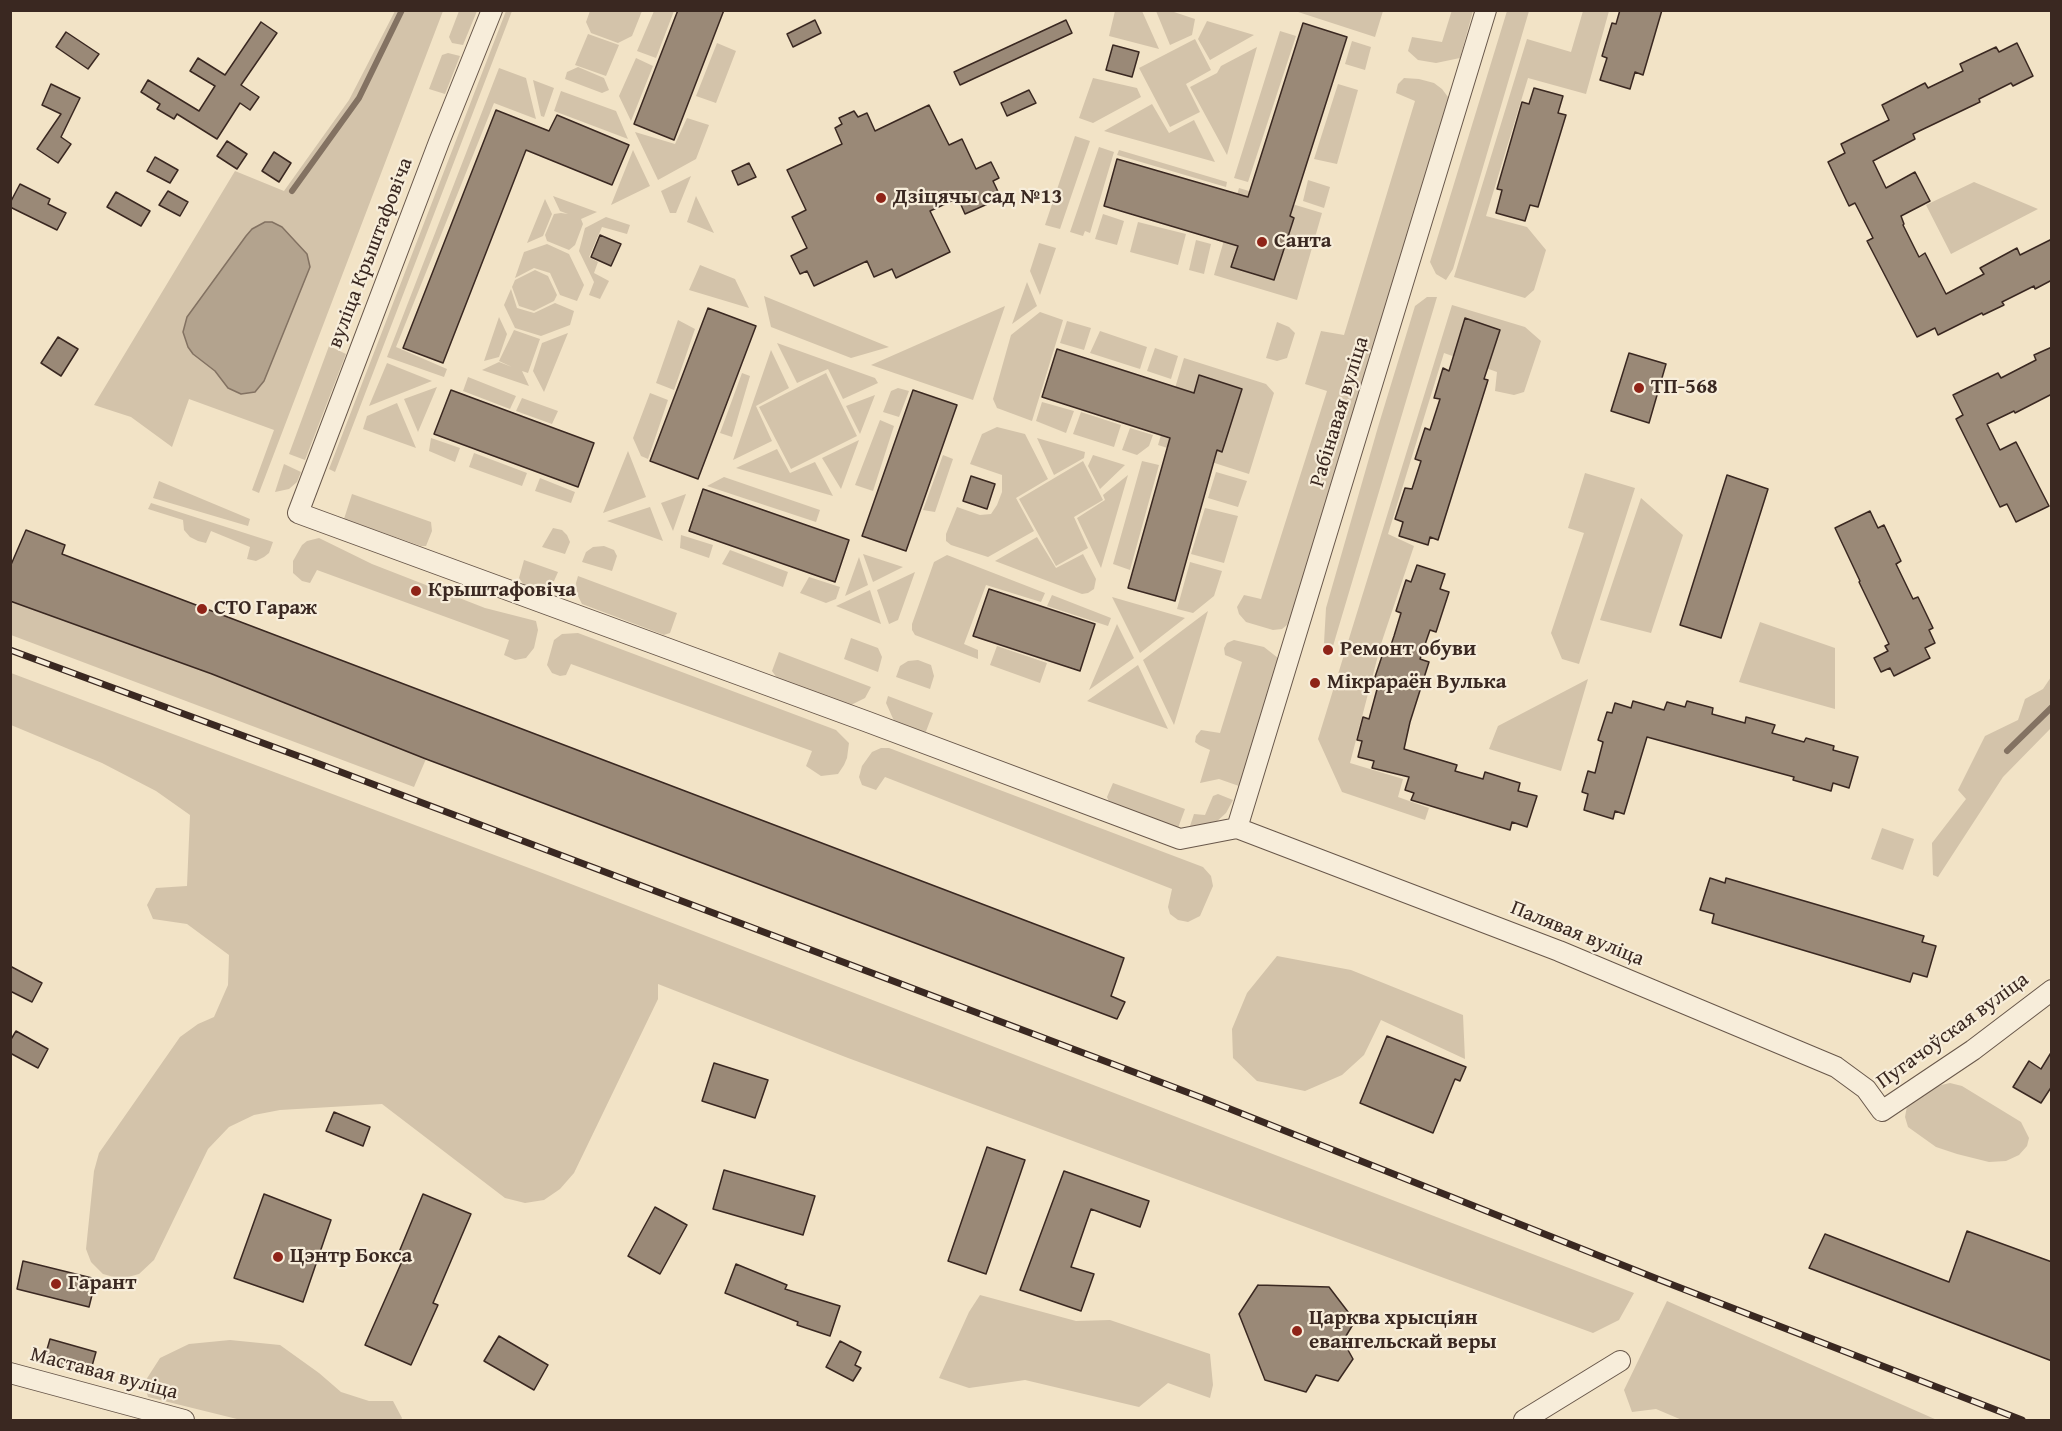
<!DOCTYPE html>
<meta charset="utf-8">
<style>
body{margin:0}
#map{position:relative;width:2062px;height:1431px;overflow:hidden;background:#f2e3c6;font-family:"Gentium Book Plus",serif}
canvas{display:block}
.frame{position:absolute;inset:0;border:12px solid #3a2821;pointer-events:none}
</style>
<div id="map">
<canvas width="2062" height="1431"></canvas>
<div class="frame"></div>
</div>
<script>
const ctx = document.querySelector('canvas').getContext('2d');
ctx.lineJoin = 'round';
function fillPath(path, color) { ctx.fillStyle = color; ctx.fill(path, 'evenodd'); }
const shape = rows => new Path2D(rows.map(r => 'M' + r).join(''));
function trace(path, color, width, dash) { ctx.strokeStyle = color; ctx.lineWidth = width; ctx.lineCap = dash ? 'butt' : 'round'; ctx.setLineDash(dash || []); ctx.stroke(path); }
function write(font, color, halo, rows, align = 'center') {
  ctx.font = font + ' "Gentium Book Plus",serif'; ctx.lineWidth = 4.5; ctx.setLineDash([]); ctx.textBaseline = 'middle'; ctx.strokeStyle = halo; ctx.fillStyle = color; for (const [text, x, y, turn = 0] of rows) {
    ctx.save(); ctx.translate(x, y); ctx.rotate((+turn || 0) * Math.PI / 180); ctx.textAlign = isNaN(turn) ? turn : align; if (halo) ctx.strokeText(text, 0, 0); ctx.fillText(text, 0, 0); ctx.restore();
  }
}
const green = shape([
 [1452,10,1473,11,1460,58,1436,63,1418,60,1408,51,1412,37,1442,42],
 [395,11,443,11,259,493,252,490,274,430,189,399,172,447,131,417,94,405,235,171,284,191,349,100],
 [459,11,477,11,463,45,452,43,449,37],
 [506,11,512,11,335,472,329,469],
 [590,11,590,10,642,11,632,36,618,43,591,33,586,22],
 [654,11,674,11,656,58,637,51],
 [1115,11,1142,11,1159,49,1109,36],
 [1156,11,1171,11,1195,19,1192,35,1170,45],
 [1295,11,1295,10,1383,11,1375,37],
 [1507,11,1529,11,1453,269,1446,280,1436,274,1430,262],
 [1583,11,1609,11,1586,94,1528,78,1486,216,1527,227,1546,250,1534,290,1525,298,1454,277,1527,39,1571,52],
 [1207,21,1254,35,1210,60,1198,39],
 [1280,31,1296,36,1248,182,1234,178],
 [588,34,619,45,606,76,575,65],
 [1195,39,1211,70,1186,84,1200,112,1170,127,1139,68],
 [1352,41,1371,47,1365,70,1345,64],
 [717,43,736,51,716,103,696,96],
 [1257,47,1227,155,1190,87,1217,73,1221,66],
 [448,53,460,56,445,94,429,89,442,55],
 [636,58,653,66,631,121,619,96],
 [578,67,604,78,609,90,602,93,565,79,567,72],
 [499,68,526,78,536,119,494,103,396,347,447,369,444,377,387,357],
 [1093,78,1137,88,1141,97,1093,123,1079,118],
 [1404,78,1419,79,1434,83,1442,89,1448,97,1448,107,1293,612,1287,625,1282,629,1273,630,1246,622,1239,614,1237,607,1244,595,1261,599,1327,391,1305,384,1321,331,1344,335,1415,101,1396,93,1398,84],
 [533,80,554,88,544,117,541,116],
 [1338,84,1358,90,1337,164,1314,159],
 [561,91,616,111,628,139,554,111],
 [1152,104,1169,133,1194,120,1215,162,1104,131],
 [687,118,709,125,696,159,658,180,635,132,675,144],
 [1075,136,1090,141,1060,229,1045,225],
 [1099,147,1114,152,1090,233,1085,231,1083,236,1070,232],
 [633,150,650,186,611,205],
 [1119,150,1227,182,1226,187,1117,155],
 [691,176,676,213,670,213,661,191],
 [1308,180,1330,187,1324,208,1303,201],
 [1974,182,2038,209,1951,254,1926,205],
 [1239,188,1322,213,1297,300,1214,275],
 [553,196,597,212,581,219,583,224,575,245,569,250,547,241,545,235,554,214,561,213,568,214,560,211],
 [696,196,714,233,687,222],
 [545,199,552,214,543,236,527,243],
 [1103,214,1124,221,1117,245,1095,239],
 [606,217,630,225,627,234,602,227,589,257,598,262,594,273,609,281,600,299,589,295,594,282,579,251,585,228],
 [1138,222,1186,234,1178,265,1130,252],
 [1196,240,1211,244,1204,274,1189,270],
 [1039,243,1056,248,1040,295,1030,271],
 [547,244,569,254,584,285,577,301,560,295,550,273,534,268,515,278,524,252],
 [700,265,735,279,749,308,689,290],
 [535,270,548,276,557,295,554,301,534,311,519,306,512,287,515,280],
 [1027,282,1037,306,1012,324],
 [511,289,517,308,534,313,555,303,574,311,570,325,541,336,515,328,504,305],
 [764,296,889,347,851,358,771,327],
 [1427,297,1437,297,1333,646,1324,643,1326,608,1378,427,1415,306],
 [1452,305,1525,327,1541,341,1524,392,1514,395,1495,391,1497,372,1444,353,1388,534,1414,546,1381,644,1350,763,1403,779,1398,797,1429,808,1425,820,1342,792,1318,739],
 [1005,306,973,400,871,365],
 [1040,312,1063,320,1032,421,997,408,993,399,1011,335],
 [499,317,507,334,499,357,484,361],
 [678,320,695,329,674,390,656,383],
 [1067,321,1091,328,1084,350,1060,343],
 [1277,322,1289,327,1295,333,1287,358,1277,361,1266,358],
 [514,330,540,339,528,373,522,371,529,386,482,370,499,362,512,367,499,361],
 [1100,331,1147,347,1140,369,1090,353],
 [568,333,544,392,533,371,542,343],
 [777,343,875,378,878,383,843,399,828,369,797,383],
 [329,346,346,354,305,460,289,454],
 [1155,348,1178,356,1171,379,1147,371],
 [771,350,789,388,756,406,772,441,733,460],
 [1184,358,1266,384,1274,393,1249,474,1158,445],
 [387,363,432,381,369,406],
 [742,373,750,376,732,437,720,433],
 [826,373,857,436,791,469,759,407],
 [468,377,516,396,510,409,463,391],
 [437,387,418,432,404,399],
 [898,388,909,391,899,417,883,412,891,391],
 [650,393,668,400,648,459,641,456,633,438],
 [875,395,860,434,846,406],
 [522,398,558,411,552,424,516,411],
 [1042,402,1074,411,1066,433,1036,421],
 [397,403,416,448,363,429,367,416],
 [1081,412,1121,425,1114,447,1073,434],
 [880,420,894,426,873,491,855,485],
 [997,427,1025,434,1048,479,1016,498,1034,531,988,557,951,545,946,541,946,534,957,507,980,515,991,514,997,505,1002,492,1002,475,970,464,982,434],
 [1130,428,1153,435,1149,446,1137,455,1122,450],
 [431,438,460,448,455,462,429,451],
 [1037,438,1085,452,1084,458,1054,475],
 [859,440,841,489,822,458],
 [777,449,790,473,815,462,833,496,736,468],
 [628,451,646,497,603,513],
 [474,453,527,473,522,486,469,467],
 [943,455,953,459,935,512,923,510],
 [1093,455,1125,465,1100,489,1088,466],
 [1083,461,1103,500,1074,517,1088,548,1056,566,1019,499],
 [1142,461,1159,465,1130,570,1113,564],
 [284,464,301,472,297,482,289,489,275,492],
 [1216,472,1247,481,1238,507,1208,498],
 [1585,473,1635,488,1579,664,1562,659,1551,633,1584,533,1568,528],
 [1128,475,1101,568,1077,518,1105,500,1103,495],
 [724,477,820,510,816,522,707,486],
 [540,478,575,492,571,503,535,491],
 [159,481,250,519,248,526,153,498],
 [352,494,431,522,432,531,426,546,421,546,344,519],
 [686,494,673,531,661,503],
 [1641,498,1683,535,1651,633,1600,620],
 [151,503,273,542,269,553,264,557,256,561,247,559,250,547,211,531,206,543,198,541,190,537,184,530,183,520,148,509],
 [650,507,663,541,607,521],
 [1205,508,1238,516,1224,563,1191,554],
 [553,528,562,530,567,535,570,542,565,554,542,547],
 [681,535,713,545,709,558,680,548],
 [1037,537,1056,568,1083,554,1096,579,1094,589,1088,593,1082,594,995,561],
 [319,538,372,564,485,608,536,621,538,630,534,648,526,658,515,660,504,655,509,640,317,570,310,583,302,581,293,573,293,561,302,545,307,541],
 [604,546,614,550,617,556,612,571,582,562,586,552,593,547],
 [730,550,788,572,783,587,722,564],
 [863,554,903,567,873,582],
 [947,555,1045,593,1041,602,986,585,964,644,978,650,978,659,915,635,912,630,912,624,934,562],
 [859,557,868,585,845,596],
 [524,560,558,572,554,581,539,589,524,585,519,578],
 [1190,562,1222,571,1214,596,1193,613,1177,609],
 [915,572,898,620,889,624,877,590],
 [578,576,677,613,670,633,664,635,582,604,577,594,576,583],
 [809,577,840,587,836,599,826,603,800,593],
 [870,590,881,624,836,606],
 [1052,595,1111,618,1108,626,1047,606],
 [1112,597,1185,618,1140,653],
 [10,601,212,674,426,759,414,787,11,635],
 [1208,611,1174,725,1143,660],
 [1760,622,1835,648,1835,709,1739,682],
 [1117,624,1134,658,1089,690],
 [578,633,836,730,849,743,847,758,844,765,838,774,821,776,806,766,812,751,571,664,566,675,560,676,552,673,547,665,554,640,562,634],
 [851,638,878,648,882,657,878,672,844,659],
 [1234,640,1264,647,1278,658,1278,666,1239,786,1219,779,1200,783,1210,750,1199,745,1195,742,1196,736,1201,730,1220,733,1242,662,1225,655,1224,648,1227,643],
 [997,646,1047,663,1040,683,990,665],
 [779,652,871,687,865,698,851,705,777,678,772,671],
 [918,660,931,665,934,676,930,689,896,677,900,666,908,661],
 [1138,665,1168,729,1087,701],
 [11,673,545,874,1634,1293,1619,1320,1593,1333,848,1058,658,984,658,999,574,1173,560,1189,544,1200,525,1203,505,1198,382,1104,280,1110,254,1115,229,1127,208,1149,154,1260,139,1274,121,1279,103,1274,91,1262,86,1249,94,1171,99,1153,180,1037,198,1024,214,1017,228,985,229,955,187,924,153,919,147,905,156,888,187,886,190,815,156,791,102,763,11,725],
 [2051,677,2051,728,2003,777,1938,877,1933,875,1932,843,1966,799,1958,790,1985,736,2018,720,2025,699,2043,689],
 [1588,679,1561,771,1489,749,1498,726],
 [888,696,933,713,925,734,895,723,886,703],
 [881,748,889,748,1203,867,1211,876,1213,886,1200,916,1188,922,1178,920,1170,914,1168,907,1172,889,885,777,876,790,862,785,859,777,862,766,872,752],
 [1113,783,1185,809,1178,828,1110,804,1107,797],
 [1218,794,1233,800,1226,813,1214,824,1188,832,1194,814,1205,815,1213,796],
 [1882,828,1914,839,1903,870,1871,859],
 [1277,956,1351,970,1463,1015,1465,1059,1381,1020,1364,1055,1342,1075,1305,1091,1257,1081,1233,1058,1232,1029,1247,993],
 [1950,1083,1962,1086,2021,1122,2029,1138,2027,1146,2019,1155,2006,1161,1989,1162,1957,1154,1936,1147,1908,1127,1905,1117,1907,1106,1917,1097,1937,1086],
 [980,1295,1076,1321,1110,1320,1210,1354,1213,1385,1210,1398,1168,1383,1139,1407,1025,1380,969,1388,939,1378,969,1312],
 [1667,1301,1937,1420,1682,1420,1656,1409,1632,1412,1624,1390],
 [230,1340,280,1345,319,1373,341,1392,369,1401,393,1401,402,1418,401,1420,241,1420,148,1397,144,1383,160,1358,189,1344]
]);
const water = shape([
 [265,222,272,222,282,227,307,254,310,267,264,381,255,392,241,394,228,388,215,371,193,354,188,347,183,332,187,317,246,236,252,229,265,222]
]);
const stream = shape([
 [292,191,359,98,402,10],
 [2007,751,2052,707]
]);
const building = shape([
 [678,10,724,10,674,140,634,124,678,10],
 [1620,10,1662,10,1643,75,1635,72,1630,89,1600,80,1607,58,1602,56,1612,23,1616,24,1620,10],
 [815,20,821,33,793,47,787,34,815,20],
 [1066,20,1072,33,960,85,954,72,1066,20],
 [261,22,277,33,241,85,259,97,250,110,240,103,217,139,177,114,174,119,157,109,160,104,141,92,148,80,199,111,215,86,190,71,198,58,225,75,261,22],
 [1303,23,1347,37,1290,216,1294,218,1274,280,1231,267,1238,246,1104,206,1117,159,1248,197,1303,23],
 [66,32,99,54,88,69,56,47,66,32],
 [2017,43,2033,76,2013,86,2011,83,1979,99,1980,102,1913,134,1915,139,1873,161,1886,188,1915,172,1930,201,1901,216,1904,224,1903,225,1919,257,1925,253,1946,294,1984,274,1980,268,2017,248,2020,255,2052,239,2052,280,2035,289,2034,286,2002,302,2004,305,1983,315,1982,313,1938,335,1935,328,1917,337,1867,241,1873,238,1855,203,1849,206,1828,162,1845,153,1841,144,1889,120,1882,105,1925,83,1928,88,1963,71,1960,64,1996,47,1999,52,2017,43],
 [1113,45,1139,52,1132,77,1106,70,1113,45],
 [51,84,80,98,61,137,71,144,58,163,37,149,61,114,42,105,51,84],
 [1534,88,1563,96,1558,113,1566,115,1538,207,1530,205,1525,221,1496,213,1502,190,1497,189,1522,102,1529,104,1534,88],
 [1029,90,1036,103,1007,116,1001,103,1029,90],
 [929,105,949,145,962,139,976,169,991,162,999,178,993,181,1001,198,965,214,958,198,930,211,950,252,896,278,892,269,874,277,867,261,814,286,807,271,800,274,791,256,807,248,792,217,806,210,787,170,842,144,835,128,842,124,839,118,854,111,858,117,867,113,875,131,929,105],
 [496,110,549,131,557,115,629,145,612,185,526,150,443,363,403,348,496,110],
 [227,141,247,154,237,169,217,156,227,141],
 [274,152,291,163,279,182,262,171,274,152],
 [155,157,178,170,170,183,147,171,155,157],
 [749,163,756,177,738,185,732,171,749,163],
 [20,184,50,199,48,204,66,213,57,230,10,207,10,203,20,184],
 [168,191,188,202,180,216,159,205,168,191],
 [116,192,150,211,141,226,107,207,116,192],
 [600,235,621,244,611,266,591,257,600,235],
 [708,308,756,326,698,479,650,461,708,308],
 [1465,318,1500,330,1484,379,1488,380,1438,540,1430,537,1428,545,1399,536,1403,522,1395,519,1405,488,1412,489,1421,461,1415,459,1425,428,1430,430,1440,399,1434,398,1443,368,1449,371,1465,318],
 [58,337,78,349,61,376,41,363,58,337],
 [2052,347,2052,394,2015,413,2014,411,1987,424,2000,450,2016,442,2049,506,2016,522,2007,504,2000,507,1956,419,1963,415,1953,395,1998,373,2001,378,2036,360,2034,355,2052,347],
 [1057,349,1194,393,1199,375,1242,389,1222,452,1217,450,1175,601,1128,588,1170,438,1042,397,1057,349],
 [1629,353,1666,364,1649,423,1611,411,1629,353],
 [451,390,594,443,578,487,434,434,451,390],
 [913,390,957,405,906,551,862,536,913,390],
 [1727,475,1768,489,1721,638,1680,625,1727,475],
 [971,476,995,484,987,509,963,501,971,476],
 [703,489,849,540,835,582,689,531,703,489],
 [1870,511,1878,528,1884,525,1901,561,1896,564,1913,599,1918,597,1933,628,1929,630,1935,643,1925,648,1930,658,1894,676,1890,668,1881,672,1874,658,1888,651,1885,646,1889,644,1859,582,1860,581,1835,528,1870,511],
 [26,530,65,545,62,554,1124,958,1111,996,1125,1002,1117,1019,426,759,212,674,10,601,10,567,26,530],
 [1417,565,1445,574,1440,589,1449,592,1436,632,1430,630,1420,659,1429,662,1410,722,1404,749,1457,765,1455,771,1483,779,1485,772,1520,783,1518,791,1537,796,1527,827,1512,822,1510,830,1411,800,1414,793,1405,790,1409,777,1372,768,1374,761,1358,757,1362,741,1357,740,1363,717,1369,719,1379,682,1374,680,1384,650,1389,651,1394,636,1401,613,1396,611,1406,580,1411,582,1417,565],
 [989,589,1095,624,1080,671,973,636,989,589],
 [1633,701,1664,710,1667,702,1685,707,1687,701,1713,708,1712,714,1745,723,1746,717,1775,725,1772,733,1804,742,1806,738,1834,746,1833,750,1858,757,1849,788,1833,783,1831,791,1793,780,1794,777,1647,737,1624,814,1615,811,1613,819,1584,810,1588,794,1582,792,1588,771,1595,773,1603,742,1598,740,1607,712,1612,713,1615,703,1631,708,1633,701],
 [1710,878,1725,883,1726,878,1924,936,1922,942,1936,946,1927,977,1913,973,1910,982,1712,923,1714,914,1700,910,1710,878],
 [10,966,42,983,32,1002,10,991,10,966],
 [16,1031,48,1049,38,1068,10,1053,10,1041,16,1031],
 [1387,1036,1466,1067,1460,1081,1455,1079,1433,1133,1360,1103,1387,1036],
 [2052,1051,2052,1086,2041,1103,2013,1087,2029,1061,2041,1069,2052,1051],
 [714,1063,768,1080,755,1118,702,1101,714,1063],
 [334,1112,370,1127,363,1146,326,1131,334,1112],
 [987,1147,1025,1160,986,1274,948,1261,987,1147],
 [724,1170,815,1196,803,1235,713,1209,724,1170],
 [1064,1171,1149,1201,1140,1227,1091,1209,1071,1267,1094,1274,1081,1311,1020,1290,1064,1171],
 [264,1194,331,1220,303,1302,234,1278,264,1194],
 [423,1194,471,1214,433,1303,438,1305,411,1365,365,1345,403,1259,397,1257,423,1194],
 [655,1207,687,1225,660,1274,628,1256,655,1207],
 [1967,1231,2052,1262,2052,1361,1809,1268,1825,1234,1949,1282,1967,1231],
 [23,1261,96,1279,89,1307,17,1289,23,1261],
 [736,1264,787,1285,785,1289,840,1306,830,1336,797,1325,798,1322,725,1293,736,1264],
 [1258,1285,1329,1287,1355,1321,1343,1341,1353,1359,1338,1381,1316,1375,1306,1392,1265,1380,1239,1314,1258,1285],
 [499,1336,548,1365,534,1390,484,1361,499,1336],
 [50,1339,96,1352,90,1373,44,1360,50,1339],
 [840,1341,861,1352,855,1365,861,1368,853,1381,826,1367,840,1341]
]);
const minor = shape([
 [492,10,439,142,298,513,868,722,1180,839,1237,828],
 [1237,828,1559,951,1836,1067,1866,1089,1882,1111,1973,1050,2052,990],
 [1237,828,1486,10],
 [10,1373,184,1420],
 [1524,1420,1620,1361]
]);
const rail = shape([
 [10,650,309,760,1205,1099,1660,1280,2022,1420]
]);
const markers = [
 [881,198,6,"#8f2418"],
 [1262,242,6,"#8f2418"],
 [1639,388,6,"#8f2418"],
 [416,591,6,"#8f2418"],
 [202,609,6,"#8f2418"],
 [1328,650,6,"#8f2418"],
 [1315,683,6,"#8f2418"],
 [278,1257,6,"#8f2418"],
 [56,1284,6,"#8f2418"],
 [1297,1331,6,"#8f2418"]
];
const poiNames = [
 ["Дзіцячы сад №13",893,198],
 ["Санта",1274,242],
 ["ТП-568",1651,388],
 ["Крыштафовіча",428,591],
 ["СТО Гараж",214,609],
 ["Ремонт обуви",1340,650],
 ["Мікрараён Вулька",1327,683],
 ["Цэнтр Бокса",290,1257],
 ["Гарант",68,1284],
 ["Царква хрысціян",1309,1319],
 ["евангельскай веры",1309,1343]
];
const streetNames = [
 ["вуліца Крыштафовіча",371,253,-69],
 ["Рабінавая вуліца",1340,412,-73],
 ["Палявая вуліца",1577,934,22],
 ["Пугачоўская вуліца",1953,1031,-36],
 ["Маставая вуліца",104,1374,15]
];
fillPath(green, '#d3c3aa');
fillPath(water, '#b3a38e');
trace(water, '#837262', 1.5);
trace(stream, '#837262', 6);
fillPath(building, '#9a8977');
trace(building, '#3a2821', 1.5);
trace(minor, '#68574a', 22);
trace(minor, '#f7edda', 20);
trace(rail, '#3a2821', 7);
trace(rail, '#f7edda', 4.5, [14]);
for (const [x, y, r, color] of markers) { const dot = new Path2D(); dot.arc(x, y, r, 0, 2 * Math.PI); ctx.fillStyle = color; ctx.fill(dot); trace(dot, '#f7edda', 2); }
write('bold 21px', '#3a2821', '#f7edda', poiNames, 'left');
write('21px', '#3a2821', '#f7edda', streetNames);
</script>
